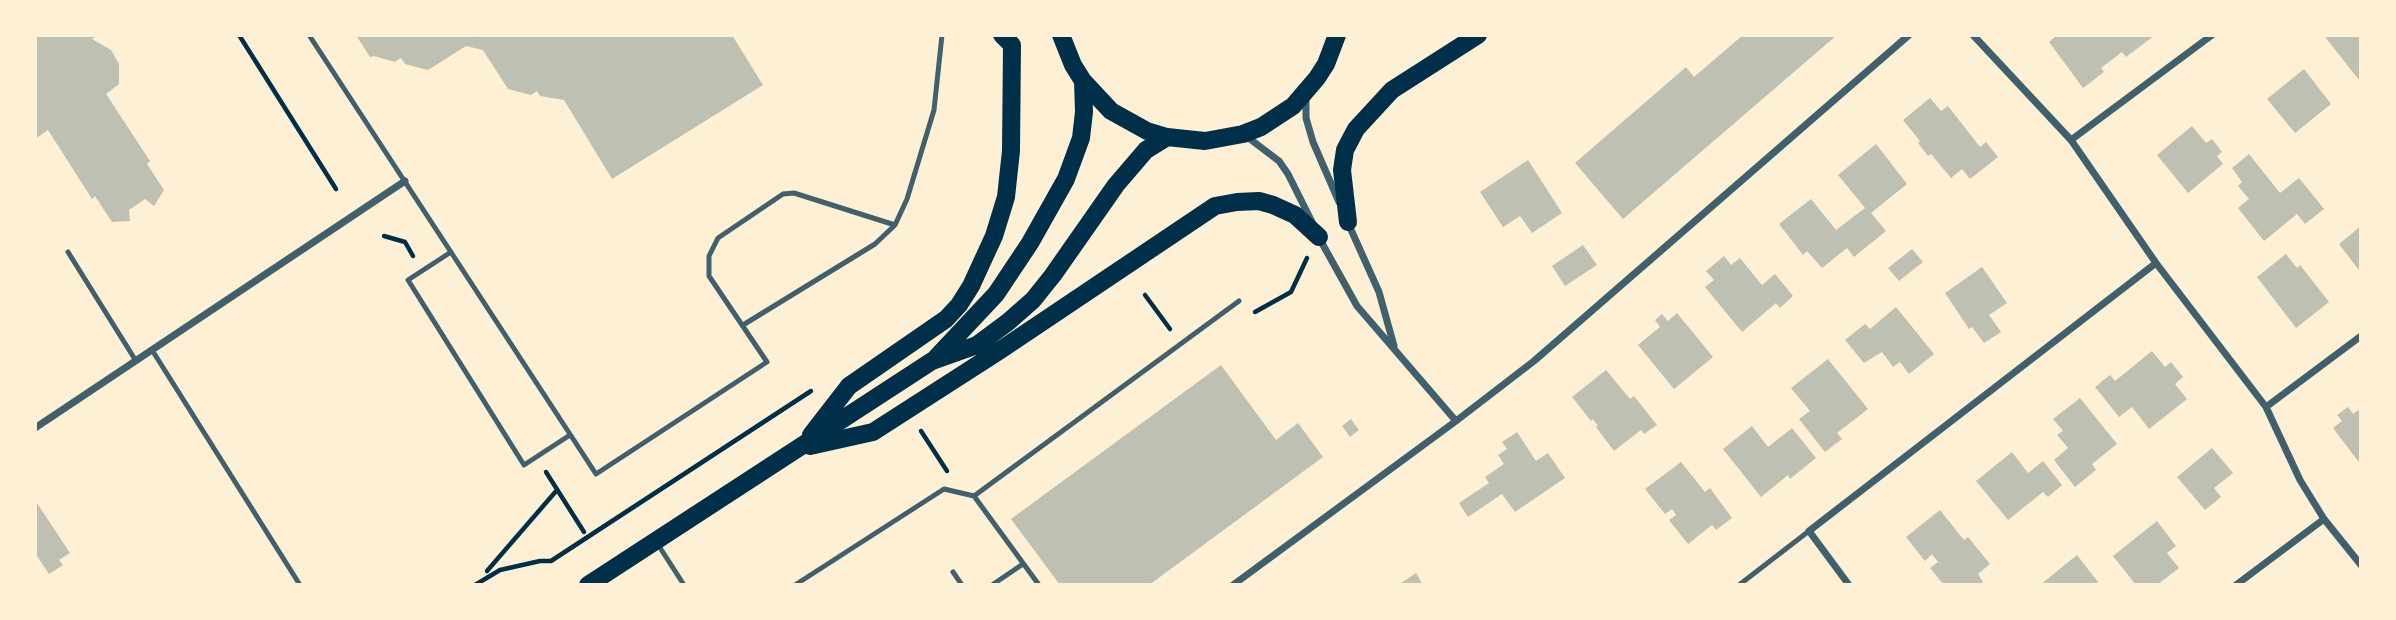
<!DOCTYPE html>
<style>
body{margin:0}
#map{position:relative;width:2396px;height:620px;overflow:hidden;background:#fdf0d5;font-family:"IBM Plex Sans",sans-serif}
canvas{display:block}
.frame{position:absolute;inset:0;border:37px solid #fdf0d5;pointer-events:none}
</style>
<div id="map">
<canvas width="2396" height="620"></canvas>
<div class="frame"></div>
</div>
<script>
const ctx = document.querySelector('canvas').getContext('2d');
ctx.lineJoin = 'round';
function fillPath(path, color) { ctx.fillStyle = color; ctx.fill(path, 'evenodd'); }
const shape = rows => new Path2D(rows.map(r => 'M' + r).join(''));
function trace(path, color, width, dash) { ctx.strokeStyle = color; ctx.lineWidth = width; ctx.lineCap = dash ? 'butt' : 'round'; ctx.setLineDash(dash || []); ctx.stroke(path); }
const building = shape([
 [35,35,99,35,92,39,111,50,119,64,119,84,106,94,150,161,147,164,164,190,154,206,145,199,129,210,130,221,112,222,95,196,92,199,48,130,35,139],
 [356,35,732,35,763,85,612,179,564,100,540,96,537,91,531,95,508,89,483,50,466,46,428,70,405,64,401,58,395,62,374,56,370,57],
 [1743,35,1837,35,1623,219,1575,163,1686,67,1694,77],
 [2057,35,2155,35,2126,57,2122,52,2101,68,2104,72,2083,88,2049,42],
 [2329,35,2361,35,2361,78,2359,80,2326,38],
 [2304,69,2331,104,2295,133,2267,99],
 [1930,98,1941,111,1948,106,1980,147,1986,142,1998,157,1970,179,1962,169,1951,178,1931,154,1928,156,1918,143,1920,141,1903,120],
 [2192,126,2206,143,2212,139,2222,152,2217,156,2223,164,2188,193,2157,155],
 [1876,144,1907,184,1871,213,1886,231,1854,257,1847,248,1822,268,1807,251,1803,255,1779,224,1811,199,1836,230,1865,208,1838,175],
 [2249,154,2280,193,2299,178,2324,209,2305,224,2297,214,2264,241,2238,208,2249,199,2238,186,2242,182,2232,168],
 [1528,160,1562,213,1532,233,1520,216,1503,227,1480,192],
 [2361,226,2361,273,2339,244],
 [1583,245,1597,265,1565,286,1552,266],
 [1912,249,1923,262,1899,281,1888,268],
 [2286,254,2297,268,2300,265,2329,302,2296,328,2257,277],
 [1724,256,1731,265,1740,258,1762,285,1775,274,1793,296,1780,308,1776,303,1742,332,1705,287,1714,280,1706,271],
 [1982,267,2007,303,1989,315,2001,332,1984,343,1972,327,1969,329,1945,293],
 [1896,307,1934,354,1909,374,1900,362,1893,367,1882,352,1864,363,1845,340,1865,324,1870,329],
 [1677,313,1713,357,1674,389,1638,345,1660,327,1655,320,1662,314,1668,321],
 [2152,351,2165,367,2171,362,2183,377,2175,384,2187,399,2149,429,2132,407,2119,417,2095,387,2110,375,2115,381],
 [1828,359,1868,409,1837,433,1842,439,1825,452,1799,419,1810,411,1791,388],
 [1221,365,1276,440,1298,423,1323,457,1149,585,1060,585,1011,519],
 [1606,370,1630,399,1634,396,1657,425,1644,434,1641,430,1614,451,1596,427,1598,426,1593,419,1591,421,1572,397],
 [2080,398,2117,444,2092,464,2096,470,2075,487,2054,460,2068,448,2057,435,2063,431,2053,419],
 [2348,407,2353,414,2361,408,2361,465,2333,428,2342,421,2337,415],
 [1351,419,1359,430,1350,437,1342,426],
 [1752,426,1768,447,1792,428,1816,458,1790,479,1788,475,1761,497,1723,449],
 [1517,432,1536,461,1548,453,1565,478,1515,512,1502,494,1468,517,1459,503,1489,483,1485,477,1504,464,1498,455,1507,449,1502,442],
 [2212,448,2233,473,2214,488,2221,497,2205,510,2177,477],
 [2012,452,2028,473,2043,461,2062,485,2048,497,2043,492,2008,520,1976,481],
 [1681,462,1705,492,1710,488,1732,518,1716,530,1712,525,1688,544,1669,520,1676,515,1672,509,1665,514,1645,489],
 [37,503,70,553,59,560,63,565,49,574,35,553],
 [1940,510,1964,540,1968,537,1990,564,1978,574,1983,582,1979,585,1944,585,1930,568,1938,562,1932,554,1925,561,1906,537],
 [2157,521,2176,546,2167,553,2179,568,2157,585,2136,585,2113,556],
 [2077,555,2098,582,2095,585,2040,585],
 [1416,573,1423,585,1398,585]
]);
const path = shape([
 [239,35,336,189],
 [384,236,405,242,413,256],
 [1145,295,1170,329],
 [1255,312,1291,292,1307,258],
 [921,431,947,471],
 [546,472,584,532],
 [487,571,557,490],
 [475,585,500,570,540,561,551,561,811,391]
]);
const service = shape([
 [309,35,596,474,767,362,709,276,709,256,718,238,783,194,794,193,895,225],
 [68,252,136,361],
 [451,252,408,280,524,465,570,435],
 [743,325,875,244,895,225,907,199,934,110,942,35],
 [152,350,300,585],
 [657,543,684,585],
 [953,572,962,585],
 [795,585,944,489,974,496],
 [992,585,1023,564],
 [1039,585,974,496,1239,301],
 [1739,585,1809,531]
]);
const minor = shape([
 [1973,35,2071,140,2156,263,2266,407,2300,480,2324,519,2361,565],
 [1306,94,1306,118,1313,142,1339,202],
 [1246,136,1279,161,1288,174,1312,222],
 [2071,140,2212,35],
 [1348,223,1379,292,1394,346],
 [1318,236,1357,306,1456,421],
 [2266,407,2361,336],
 [35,428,405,181],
 [1233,585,1456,421,1534,361,1909,35],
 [1849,585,1809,531,2156,263],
 [2236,585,2324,519]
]);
const primary = shape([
 [1061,35,1073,65,1083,81,1111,111,1147,131,1167,137,1205,141,1243,134,1261,127,1293,106,1317,78,1326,64,1337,35],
 [1348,222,1342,170,1345,150,1356,129,1392,90,1478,35],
 [935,359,996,294,1030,243,1066,179,1081,138,1084,112,1083,81],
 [811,435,849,386,946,319,959,305,971,286,994,236,1006,197,1011,151,1012,45,1002,35],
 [810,446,873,432,999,351,1215,206,1237,202,1259,201,1273,205,1295,215,1319,237],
 [588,585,932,361,977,345,1008,322,1033,300,1053,275,1116,185,1146,150,1167,137]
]);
fillPath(building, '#bec0b2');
trace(path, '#003049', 4.5);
trace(service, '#3f606c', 5);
trace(minor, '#3f606c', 7);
trace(primary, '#003049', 18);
</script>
